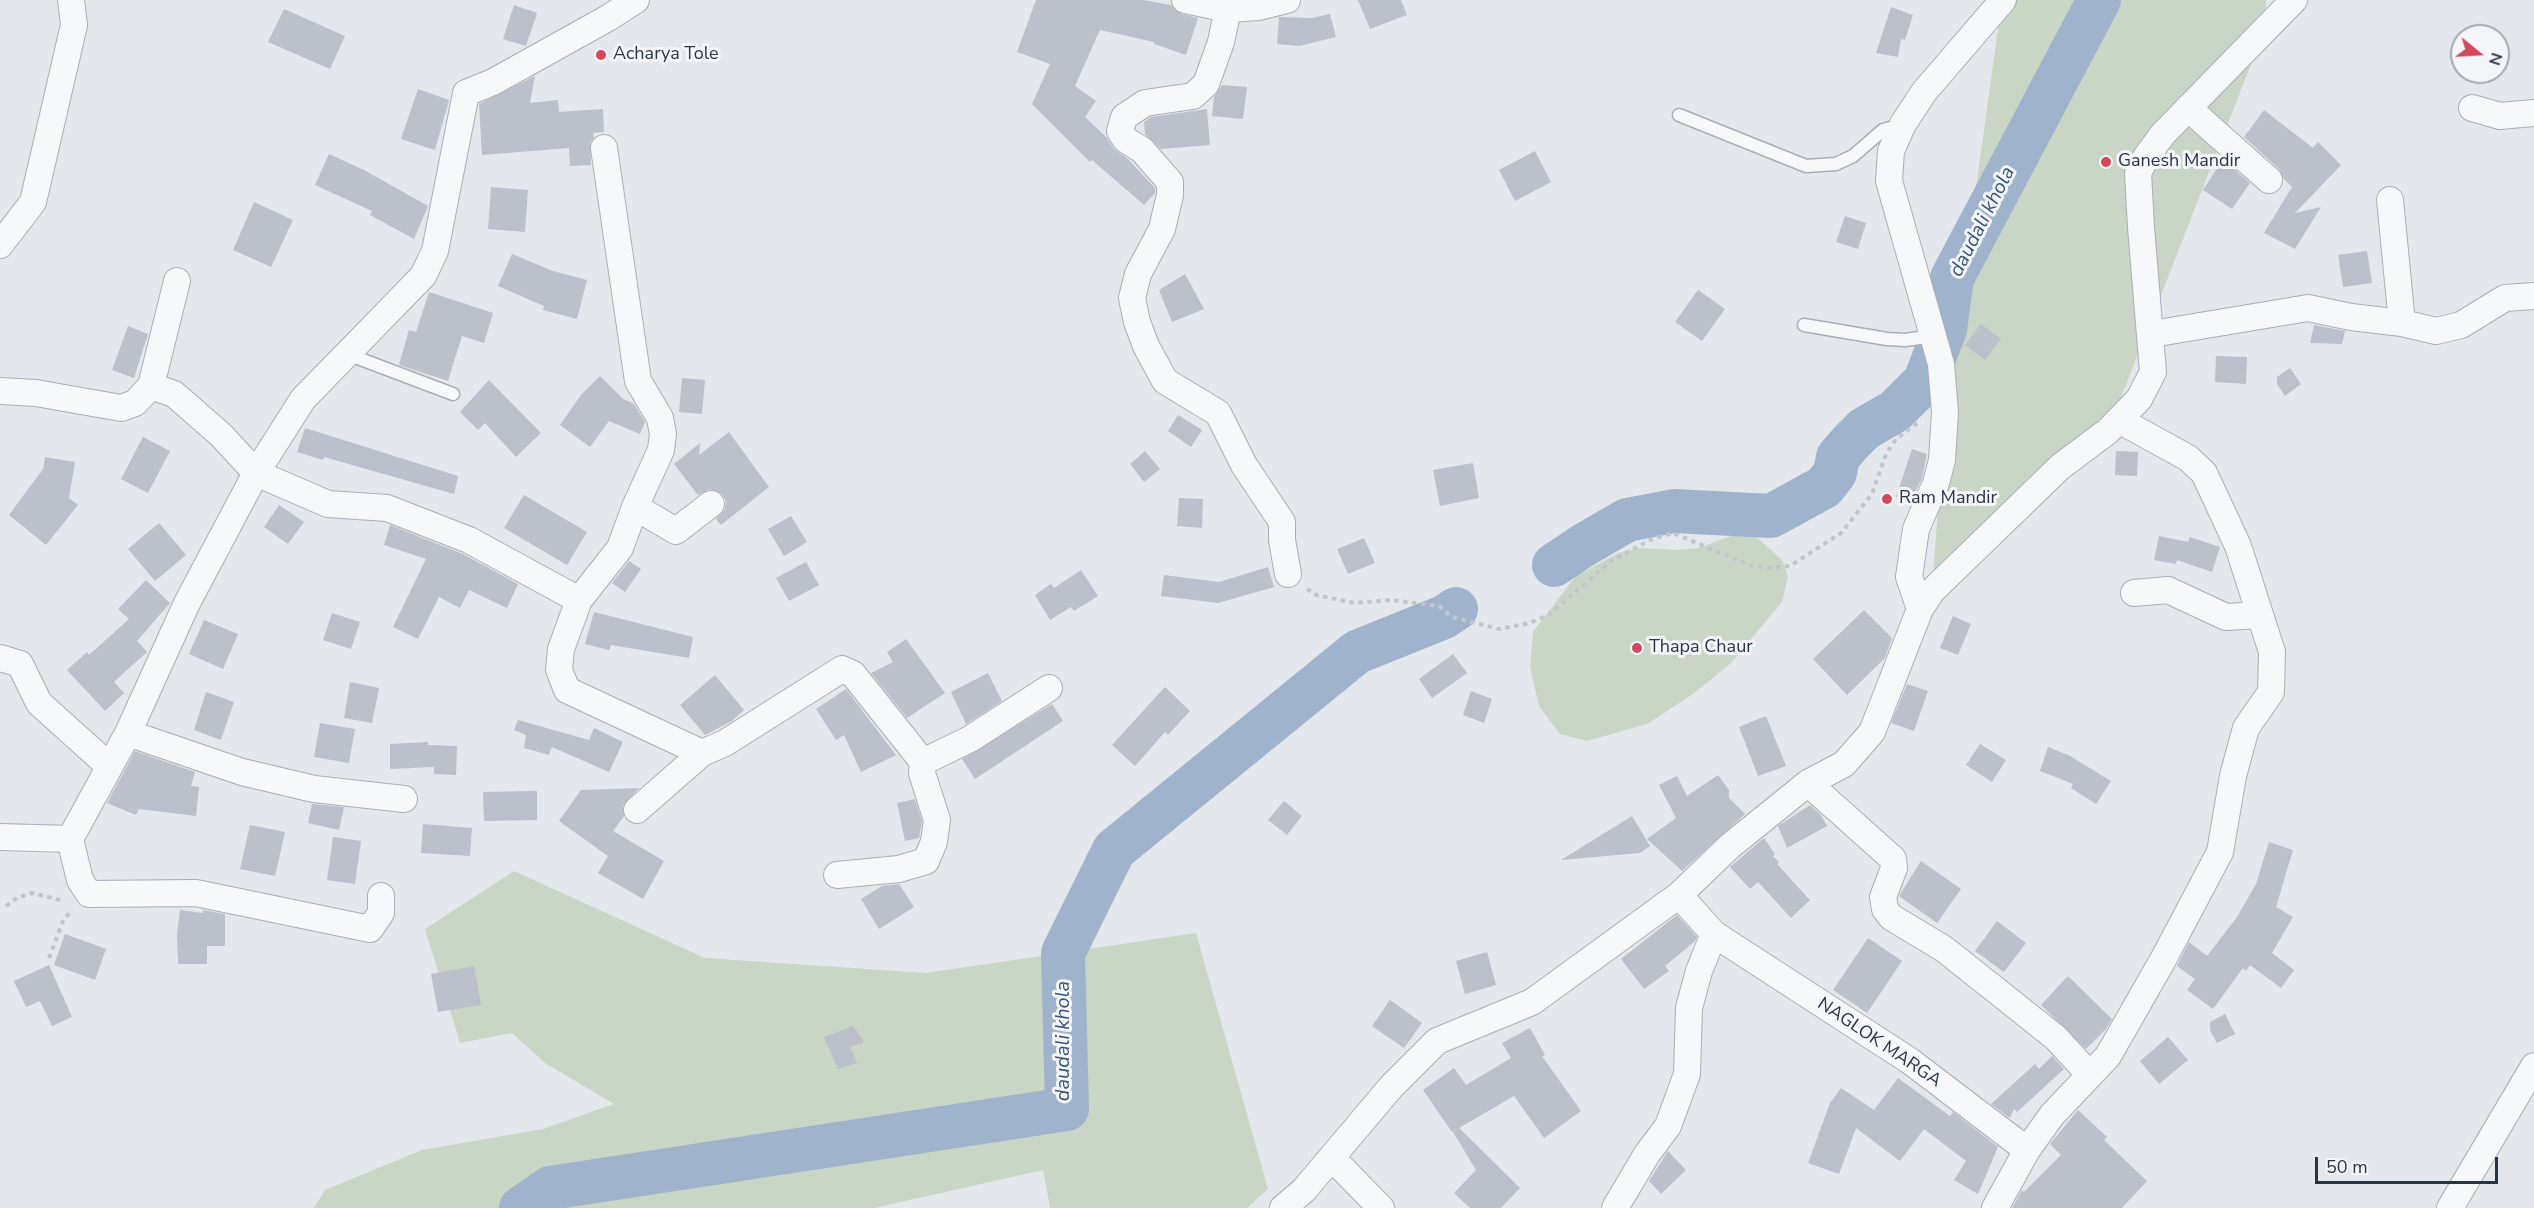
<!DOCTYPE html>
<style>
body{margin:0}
#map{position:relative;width:2534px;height:1208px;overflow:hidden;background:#e4e7ec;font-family:"Nunito Sans",sans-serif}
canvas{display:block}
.north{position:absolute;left:2450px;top:24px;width:60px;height:60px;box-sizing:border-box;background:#f4f6f9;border:2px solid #a4a8b1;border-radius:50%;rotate:108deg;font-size:16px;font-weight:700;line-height:24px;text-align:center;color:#2b3445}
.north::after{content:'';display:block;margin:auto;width:21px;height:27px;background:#d1495b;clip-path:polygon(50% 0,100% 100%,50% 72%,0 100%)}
.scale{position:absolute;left:2315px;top:1157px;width:183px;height:27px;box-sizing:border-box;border:3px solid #2b3445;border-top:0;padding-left:8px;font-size:18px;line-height:21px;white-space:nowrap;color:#2b3445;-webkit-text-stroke:4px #f4f6f9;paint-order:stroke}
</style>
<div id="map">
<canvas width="2534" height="1208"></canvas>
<div class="north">N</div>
<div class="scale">50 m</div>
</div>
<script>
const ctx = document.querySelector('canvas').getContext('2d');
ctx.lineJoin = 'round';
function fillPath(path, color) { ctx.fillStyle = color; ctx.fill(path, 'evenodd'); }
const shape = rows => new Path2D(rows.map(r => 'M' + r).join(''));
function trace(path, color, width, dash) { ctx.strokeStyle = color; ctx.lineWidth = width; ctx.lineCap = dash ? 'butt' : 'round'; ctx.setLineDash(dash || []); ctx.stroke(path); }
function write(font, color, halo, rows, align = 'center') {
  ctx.font = font + ' "Nunito Sans",sans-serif'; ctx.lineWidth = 6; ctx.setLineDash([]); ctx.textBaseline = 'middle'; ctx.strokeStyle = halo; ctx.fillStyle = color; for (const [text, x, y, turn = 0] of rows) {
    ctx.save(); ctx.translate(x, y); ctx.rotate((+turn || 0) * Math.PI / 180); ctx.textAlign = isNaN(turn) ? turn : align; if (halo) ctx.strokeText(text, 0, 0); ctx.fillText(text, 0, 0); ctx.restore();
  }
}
const green = shape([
 [2002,0,2266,0,2264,31,2108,431,1932,591,1945,412],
 [1737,534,1754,535,1782,560,1788,576,1782,602,1730,664,1693,694,1647,724,1587,741,1560,734,1539,706,1530,667,1533,632,1575,577,1618,553,1639,548,1678,550,1698,548],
 [514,871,705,958,926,973,1196,933,1268,1189,1247,1208,1050,1208,1043,1170,874,1208,314,1208,325,1190,422,1150,543,1129,614,1104,545,1063,512,1033,460,1043,425,929]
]);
const river = shape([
 [1554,565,1584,545,1627,520,1674,511,1771,516,1824,487,1835,473,1838,457,1850,443,1864,429,1895,411,1925,381,1945,329,1952,278,2099,0],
 [521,1208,550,1188,1067,1109,1063,953,1114,850,1357,652,1444,617,1456,609]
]);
const building = shape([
 [1036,0,1143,0,1171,5,1181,14,1198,18,1186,55,1154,44,1154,42,1100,30,1075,86,1096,101,1085,117,1107,138,1114,149,1128,159,1155,188,1155,193,1144,205,1092,160,1090,162,1032,104,1050,64,1017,52],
 [1358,0,1401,0,1407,15,1370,29],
 [514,5,537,13,526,46,503,39],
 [1891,7,1913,15,1905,40,1901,39,1898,57,1876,53],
 [284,9,345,36,330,69,268,42],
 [1330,14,1336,37,1299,46,1277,44,1279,17,1312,18],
 [535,76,530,103,558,100,559,112,603,109,604,132,593,133,594,138,590,143,591,165,570,166,569,148,482,155,479,104],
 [1222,85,1247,87,1243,119,1212,116,1214,97],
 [418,89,449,100,435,150,401,139],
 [1207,109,1210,145,1161,149,1145,134,1144,122,1151,117],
 [2264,110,2313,148,2318,142,2341,165,2295,213,2321,207,2295,249,2264,233,2292,187,2283,178,2279,169,2244,137],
 [1535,151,1551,182,1515,201,1499,170],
 [329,154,364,170,428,206,414,239,370,215,372,211,315,185],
 [2223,159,2250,183,2232,209,2203,190],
 [491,187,528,190,525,232,488,229],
 [254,202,293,220,271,267,233,250],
 [1845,216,1866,223,1858,249,1836,242],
 [2367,251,2372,283,2343,287,2338,255],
 [512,254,553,271,587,280,577,319,543,310,544,306,498,286],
 [1185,274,1204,309,1172,322,1159,290],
 [1698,290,1725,309,1702,341,1675,322],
 [429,292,493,313,484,343,462,336,448,381,399,365,409,330,416,332],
 [1981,324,2001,339,1985,360,1965,345],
 [2314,325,2345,331,2342,344,2310,343],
 [128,326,148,334,134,378,112,370],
 [2216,356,2247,357,2246,384,2215,382],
 [2290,368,2301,384,2285,396,2277,384,2277,377],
 [600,376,623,399,634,404,645,422,640,434,609,421,590,447,560,425,581,395],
 [682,378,705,380,702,414,679,412],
 [489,380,541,433,516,457,485,423,478,430,460,412],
 [1178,415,1202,430,1191,447,1168,431],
 [305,428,458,476,454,494,324,457,323,460,297,452],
 [729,432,769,487,721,525,716,519,725,509,726,501,722,494,710,489,698,495,674,464,700,443,699,455],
 [143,437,170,451,148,493,121,479],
 [1912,449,1927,454,1922,478,1911,502,1896,497],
 [1145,451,1160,469,1144,482,1130,464],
 [2116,451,2138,452,2137,476,2115,475],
 [45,457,75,462,69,498,78,505,46,545,9,515,43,469],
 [1473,463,1479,498,1440,506,1433,470],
 [524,495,587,532,567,565,504,528],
 [1179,498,1203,499,1202,528,1177,526],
 [279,505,304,522,288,544,264,527],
 [791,516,807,542,784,556,768,529],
 [159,523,186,555,155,581,128,549],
 [390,525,463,554,518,584,507,608,469,590,460,608,439,597,418,639,393,627,426,559,384,545],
 [2159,536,2188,542,2190,537,2220,547,2212,572,2177,560,2176,564,2154,560],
 [1364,538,1375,563,1348,574,1337,549],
 [629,561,641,569,625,592,612,583],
 [806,562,819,585,789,601,776,578],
 [1268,567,1274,587,1218,603,1161,596,1164,575,1219,582],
 [1081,570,1098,596,1074,611,1071,607,1050,620,1035,595,1051,584,1054,588],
 [146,580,170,603,137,641,147,652,114,682,124,693,105,711,67,670,87,652,89,655,129,619,118,609],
 [1864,610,1892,638,1885,658,1847,695,1813,659],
 [594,612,693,637,689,658,611,645,609,650,585,644],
 [332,613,360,622,351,649,323,640],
 [1953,616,1971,624,1958,655,1940,648],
 [204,620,238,634,223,669,189,654],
 [906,639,945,693,907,718,871,673,893,662,887,652],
 [1453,654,1467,673,1432,698,1419,679],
 [988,673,1002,701,966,724,951,692],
 [715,675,744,710,732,721,705,735,680,705],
 [350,682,379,688,372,723,344,718],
 [1907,684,1928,691,1914,731,1891,723],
 [1165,687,1190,711,1168,735,1165,732,1135,766,1112,745],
 [846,689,896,755,861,772,844,735,836,740,816,709],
 [1471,691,1492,699,1484,723,1463,715],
 [206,692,234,702,221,740,194,730],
 [1052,704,1063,721,975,779,962,759],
 [1766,716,1786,766,1758,776,1739,727],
 [518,720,589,740,594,728,623,742,609,772,552,747,549,755,524,748,526,735,514,730],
 [320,723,355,729,349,763,314,757],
 [428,742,428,745,457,746,456,775,434,774,434,767,390,769,390,744],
 [1980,744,2006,760,1992,782,1966,765],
 [2048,747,2070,756,2111,781,2096,804,2071,788,2073,784,2040,771],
 [135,751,195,772,191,786,199,787,196,816,139,809,136,815,107,803],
 [1718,775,1729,790,1729,798,1745,814,1682,871,1647,839,1676,818,1659,785,1677,776,1687,796],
 [639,788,623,805,624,816,613,831,664,861,643,899,598,873,608,856,559,821,581,790],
 [537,791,537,820,484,821,483,792],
 [915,799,922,821,919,838,905,841,897,803],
 [1284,801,1302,816,1287,835,1268,820],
 [312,804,344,807,339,830,308,823],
 [1810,805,1821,815,1827,826,1787,848,1778,826],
 [1632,816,1650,846,1640,853,1561,860],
 [423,824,472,828,470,856,421,853],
 [250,825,285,832,275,876,240,869],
 [333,837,361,841,355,884,327,880],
 [1764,838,1775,854,1773,856,1779,862,1777,864,1810,900,1791,918,1758,882,1750,889,1730,867],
 [2269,842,2293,850,2276,907,2293,917,2272,953,2294,970,2281,988,2250,965,2246,971,2243,968,2213,1009,2187,990,2195,979,2177,966,2189,942,2207,956,2237,917,2256,884],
 [1921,861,1961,889,1937,923,1899,896],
 [899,884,914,907,879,929,861,899,882,886],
 [180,910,203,913,203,910,225,914,225,946,207,946,207,964,178,964,177,934],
 [1677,915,1697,937,1695,941,1665,966,1669,971,1644,989,1621,959],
 [1997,921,2026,943,2004,972,1975,951],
 [65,934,106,949,95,980,54,965],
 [1868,938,1902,961,1867,1013,1833,990],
 [1487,952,1496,985,1465,994,1456,961],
 [49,965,72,1017,52,1026,40,1001,26,1007,14,981],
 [474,966,481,1005,438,1012,431,974],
 [2068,976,2112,1019,2106,1029,2086,1049,2041,1005],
 [1390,1000,1422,1023,1404,1048,1372,1026],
 [2225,1014,2235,1034,2217,1043,2210,1030,2210,1022],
 [853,1026,864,1042,850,1047,857,1063,838,1069,824,1037],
 [1530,1028,1545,1055,1542,1056,1581,1111,1544,1138,1514,1096,1459,1128,1520,1188,1501,1208,1470,1208,1454,1193,1476,1170,1453,1132,1458,1128,1452,1132,1423,1090,1454,1068,1466,1085,1511,1058,1502,1043],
 [2168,1037,2188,1060,2159,1084,2140,1061],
 [2052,1056,2064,1069,2017,1112,2014,1109,2010,1118,1991,1104,2035,1064,2039,1069],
 [1898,1078,1950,1116,1953,1112,1998,1147,1978,1194,1954,1180,1966,1161,1924,1129,1900,1161,1856,1128,1839,1174,1808,1163,1830,1103,1841,1088,1874,1110],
 [2078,1110,2107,1137,2104,1140,2147,1181,2122,1208,2012,1208,2022,1190,2024,1192,2061,1155,2050,1144],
 [1668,1151,1686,1170,1661,1194,1649,1181]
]);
const path = shape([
 [1307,589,1316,595,1355,603,1391,600,1439,606,1452,617,1499,629,1530,623,1550,614,1611,561,1652,539,1673,533,1749,565,1770,568,1790,566,1841,533,1872,494,1886,454,1896,439,1919,422],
 [6,906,17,898,32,893,64,901],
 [49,958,63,921,71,911]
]);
const lane = shape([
 [1679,115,1806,166,1836,164,1853,156,1883,130,1901,125],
 [1804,325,1887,339,1905,340,1934,336],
 [347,354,453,394]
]);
const street = shape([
 [1185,0,1228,9,1259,7,1287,0],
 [1228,9,1221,42,1206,84,1193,96,1145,103,1124,117,1120,131,1126,140,1142,150,1170,182,1170,195,1162,229,1138,274,1132,298,1137,322,1146,346,1165,381,1218,413,1244,465,1282,522,1282,540,1288,574],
 [2188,108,2269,180],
 [2472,108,2500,116,2534,113],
 [604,148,638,381,660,418,663,434,661,450,635,507],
 [2390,200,2402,323],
 [0,245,33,202,74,25,71,0],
 [2152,334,2308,308,2351,317,2402,323,2436,331,2461,325,2505,298,2534,296],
 [151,386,177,281],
 [0,391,36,393,121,408,135,403,151,386,174,394,221,435,256,473,328,504,387,508,469,540,579,600,561,649,559,670,567,690,702,753,637,810],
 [2134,593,2168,590,2226,617,2260,615],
 [579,600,620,548,635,507,676,531,711,504],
 [1920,609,1909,577,1916,529,1936,483,1942,460,1945,412,1941,364,1889,181,1891,151,1903,124,1924,92,2003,0],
 [0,658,20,664,39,703,109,766],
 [128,733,242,772,314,789,404,799],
 [702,753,725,743,842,669,853,674,923,762,970,739,1049,688],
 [1808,783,1893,859,1894,868,1883,897,1885,909,1891,917,1944,949,2002,995,2056,1038,2089,1074],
 [0,837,70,839,128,733,187,603,256,473,303,399,423,276,435,251,466,93,493,82,608,18,636,0],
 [70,839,80,880,89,894,196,893,370,929,381,913,381,896],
 [837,875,899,869,926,861,934,842,937,820,922,773,923,762],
 [1679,895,1714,934,1910,1061,2027,1150,1995,1208],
 [2027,1150,2052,1115,2108,1056,2164,958,2220,852,2233,776,2246,728,2271,692,2272,652,2238,546,2204,473,2188,458,2119,420],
 [1332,1158,1381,1208],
 [1283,1208,1304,1190,1391,1087,1437,1041,1532,1002,1679,895,1730,846,1808,783,1844,764,1872,732,1920,609,1932,591,2060,467,2108,431,2139,399,2153,372,2141,227,2138,173,2146,157,2163,134,2294,0],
 [1615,1208,1647,1154,1668,1126,1687,1074,1689,1008,1699,971,1714,934],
 [2450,1208,2534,1066]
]);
const markers = [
 [601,55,6,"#d1495b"],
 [2106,162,6,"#d1495b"],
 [1887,499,6,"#d1495b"],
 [1637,648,6,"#d1495b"]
];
const poiNames = [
 ["Acharya Tole",613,55],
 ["Ganesh Mandir",2118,162],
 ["Ram Mandir",1899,499],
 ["Thapa Chaur",1649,648]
];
const streetNames = [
 ["NAGLOK MARGA",1879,1043,34]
];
const waterNames = [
 ["daudali khola",1983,222,-63],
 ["daudali khola",1064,1041,-90]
];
fillPath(green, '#c9d6c5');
trace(river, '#9fb4cc', 44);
fillPath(building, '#bbc0ca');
trace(lane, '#a9aeb7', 15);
trace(street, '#a9aeb7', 28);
trace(path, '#c2c5cb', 4, [4.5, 4.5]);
trace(lane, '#f7f8fa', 12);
trace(street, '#f7f8fa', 26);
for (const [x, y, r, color] of markers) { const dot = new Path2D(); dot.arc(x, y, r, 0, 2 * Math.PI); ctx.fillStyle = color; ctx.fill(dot); trace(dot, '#f4f6f9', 2); }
write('18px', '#2b3445', '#f4f6f9', poiNames, 'left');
write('18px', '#2b3445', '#f4f6f9', streetNames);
write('italic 20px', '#34527a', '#f4f6f9', waterNames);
</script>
